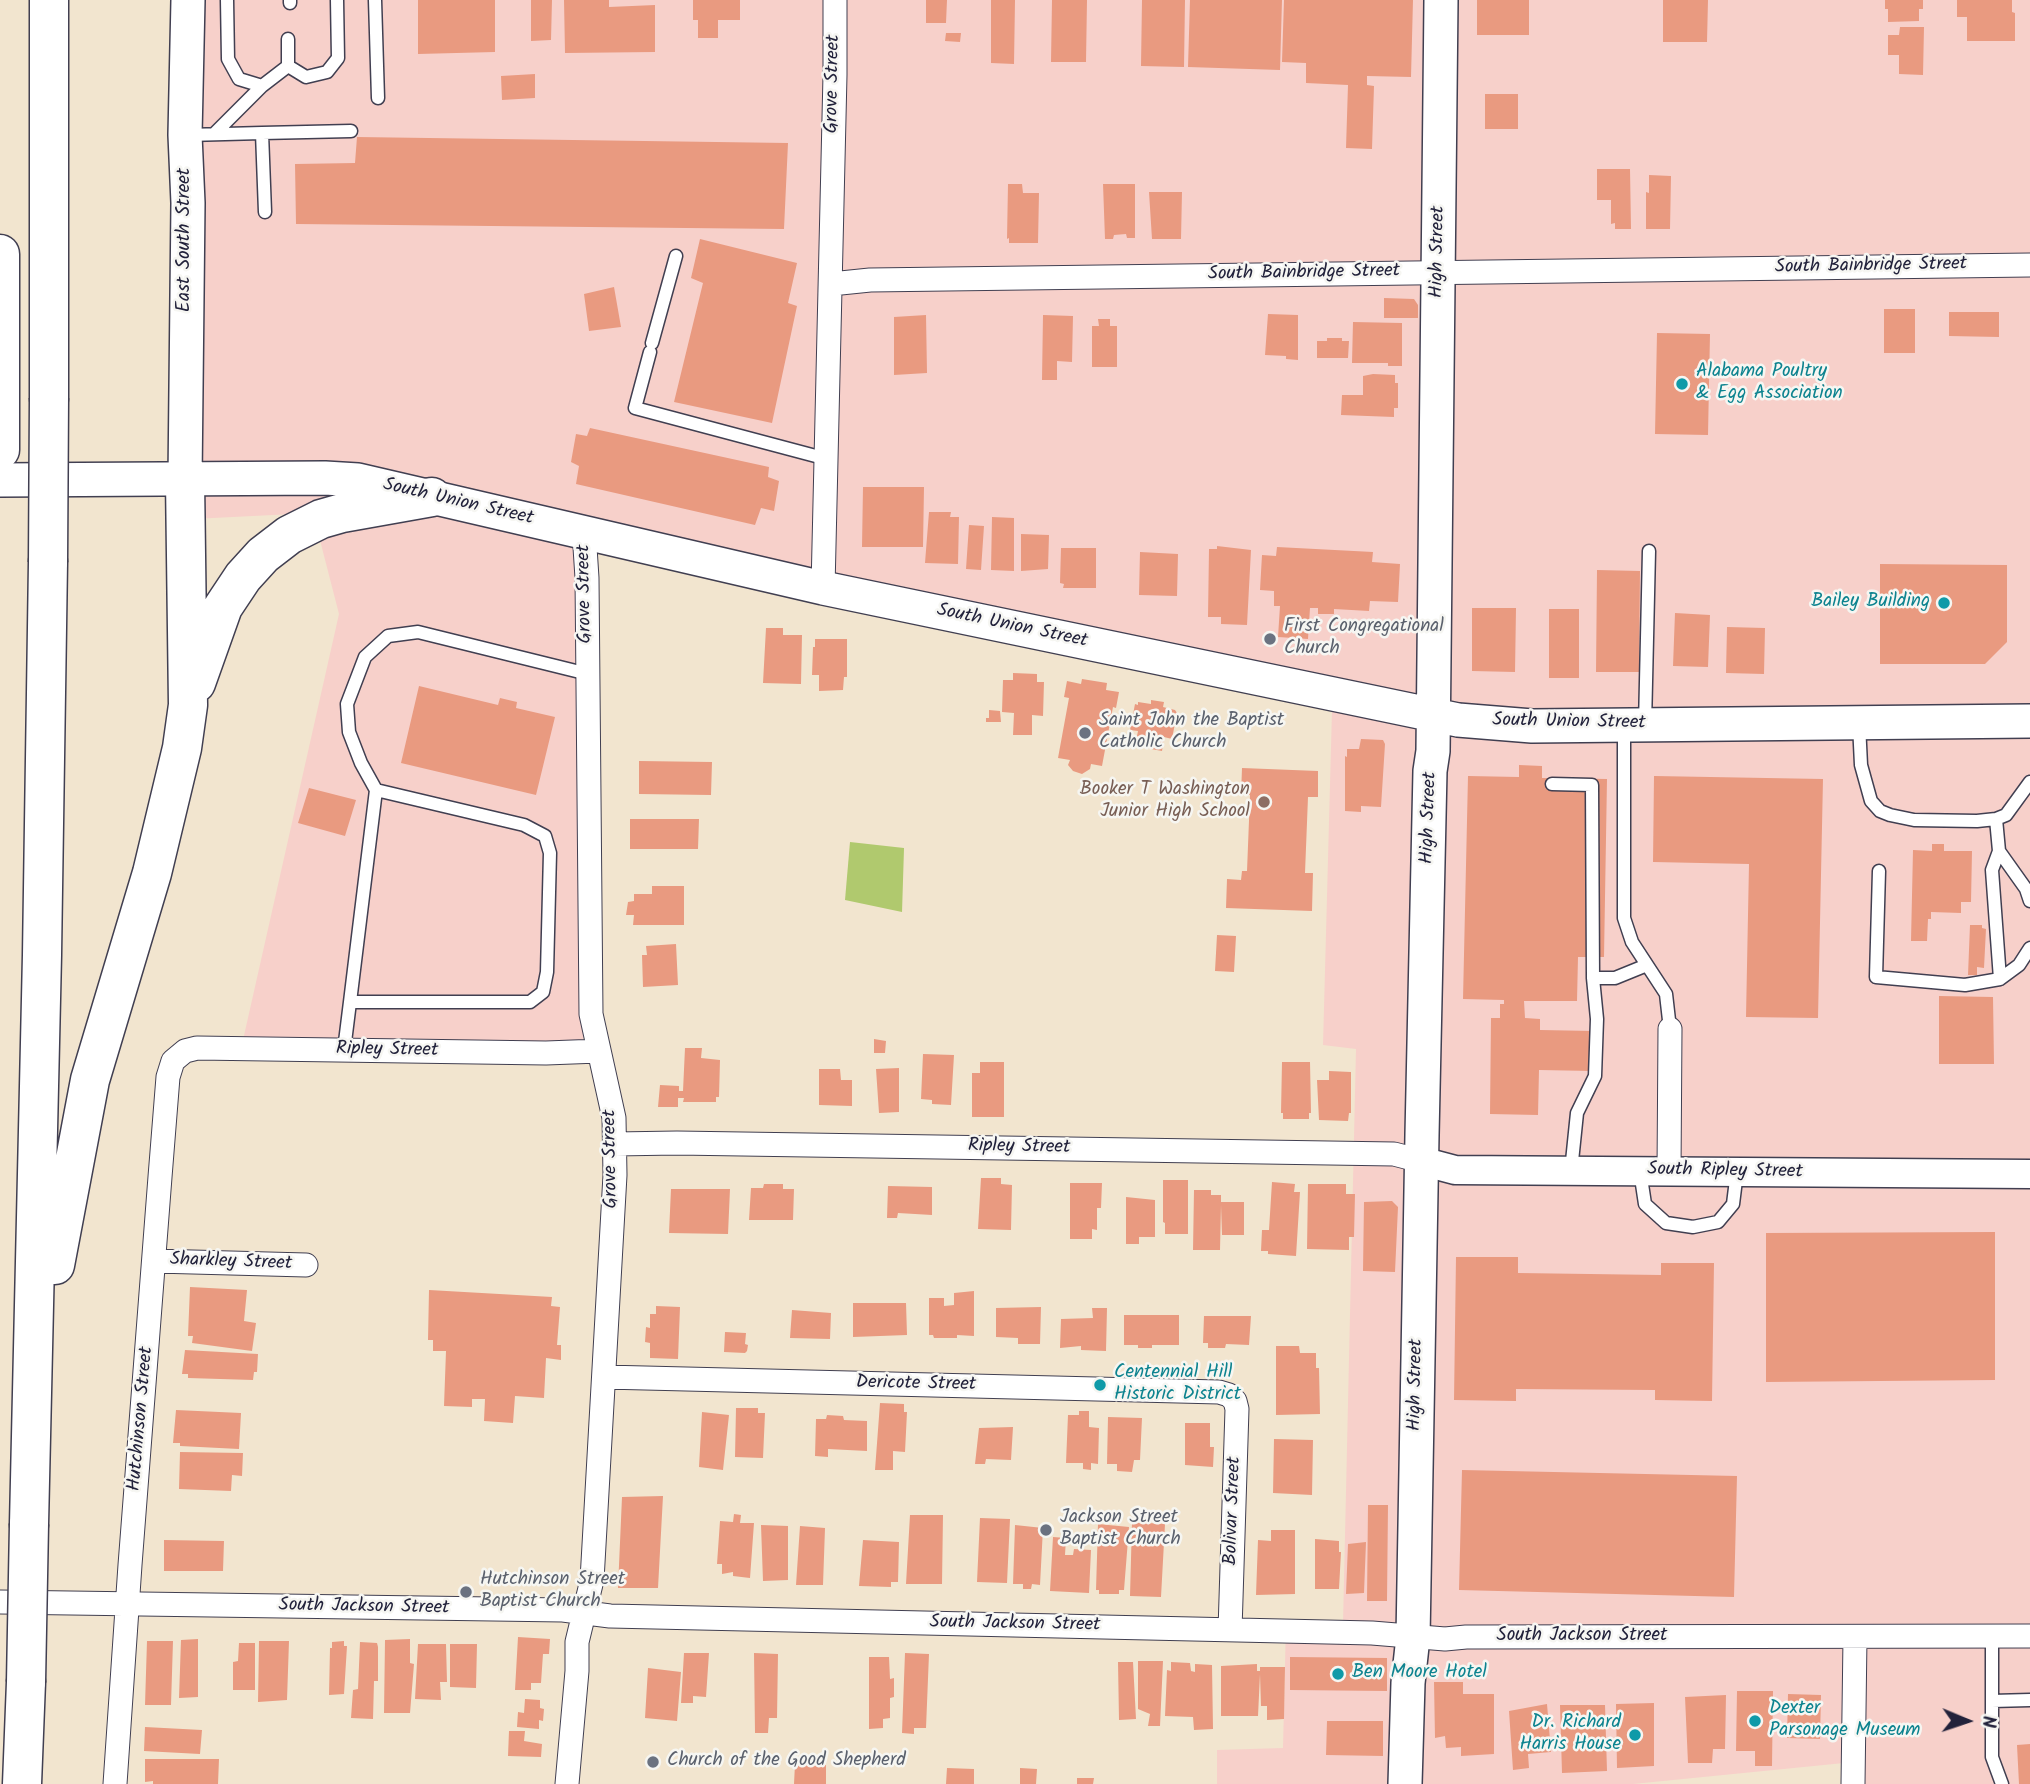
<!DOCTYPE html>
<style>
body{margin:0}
#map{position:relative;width:2030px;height:1784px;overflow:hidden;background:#f2e5cf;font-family:Kalam,sans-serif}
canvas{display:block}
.north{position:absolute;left:1932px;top:1686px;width:70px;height:70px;-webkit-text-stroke:5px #f6f6f2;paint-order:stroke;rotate:92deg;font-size:19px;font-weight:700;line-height:28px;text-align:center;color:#22223b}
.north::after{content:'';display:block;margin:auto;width:24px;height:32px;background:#22223b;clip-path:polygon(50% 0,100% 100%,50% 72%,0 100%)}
</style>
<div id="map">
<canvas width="2030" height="1784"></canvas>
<div class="north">N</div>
</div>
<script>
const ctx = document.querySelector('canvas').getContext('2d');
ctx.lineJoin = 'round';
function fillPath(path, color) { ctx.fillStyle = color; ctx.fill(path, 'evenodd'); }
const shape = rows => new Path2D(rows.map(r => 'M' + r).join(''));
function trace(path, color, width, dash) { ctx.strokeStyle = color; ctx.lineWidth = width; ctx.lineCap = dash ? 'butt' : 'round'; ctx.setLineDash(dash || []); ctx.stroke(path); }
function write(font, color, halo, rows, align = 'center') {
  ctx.font = font + ' Kalam,sans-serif'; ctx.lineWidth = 5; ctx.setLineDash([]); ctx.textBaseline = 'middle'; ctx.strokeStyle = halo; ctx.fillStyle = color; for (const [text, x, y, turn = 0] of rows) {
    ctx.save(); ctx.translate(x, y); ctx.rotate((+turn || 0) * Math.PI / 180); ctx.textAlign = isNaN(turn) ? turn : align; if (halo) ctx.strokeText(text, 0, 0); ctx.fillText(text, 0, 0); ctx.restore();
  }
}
const built = shape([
 [180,0,2030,0,2030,1784,1865,1784,1864,1761,1633,1784,1217,1784,1217,1750,1283,1748,1286,1623,1343,1624,1356,1049,1323,1045,1332,710,593,548,583,1045,243,1040,339,614,313,513,173,520]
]);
const green = shape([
 [850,842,904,848,902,912,845,900]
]);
const building = shape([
 [418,0,495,0,495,52,418,54],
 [531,0,552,0,551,40,531,41],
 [564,0,609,0,609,7,655,5,655,52,565,53],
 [693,0,740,0,740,20,718,20,718,38,698,38,698,20,693,20],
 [926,0,947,0,946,23,926,23],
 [991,0,1015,0,1014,64,991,63],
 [1052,0,1087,0,1086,62,1051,62],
 [1142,0,1185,0,1184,67,1141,66],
 [1190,0,1282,0,1280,70,1188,67],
 [1284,0,1413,0,1411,77,1367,76,1367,85,1374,86,1372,149,1346,148,1348,85,1306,83,1306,63,1282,62],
 [1477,0,1529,0,1529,35,1477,35],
 [1663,0,1708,0,1707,42,1663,42],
 [1885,0,1923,0,1923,9,1919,9,1919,21,1888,22,1888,9,1885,9],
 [1957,0,2012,0,2012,12,2015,13,2015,41,1967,41,1967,17,1957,17],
 [1900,27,1924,27,1923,75,1899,74,1899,55,1888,55,1888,35,1899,35],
 [946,33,961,33,960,42,945,41],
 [535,74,535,98,502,100,501,76],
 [1485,94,1518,94,1518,129,1485,129],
 [357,137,788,143,784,229,296,224,295,164,355,163],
 [1597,169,1630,169,1631,229,1615,229,1615,223,1611,224,1611,200,1597,200],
 [1649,175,1671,176,1670,229,1646,229,1646,192,1649,193],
 [1008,184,1022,184,1023,193,1039,193,1038,243,1009,243,1009,238,1007,239],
 [1103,184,1135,184,1135,238,1127,238,1126,234,1114,235,1113,239,1105,239],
 [1149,192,1182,192,1181,239,1152,239],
 [700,239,797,263,788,303,797,306,772,423,674,402,703,283,691,278],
 [614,287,621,327,589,331,584,294],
 [1384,298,1414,299,1418,305,1418,318,1384,318],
 [1884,309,1915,309,1915,353,1884,353],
 [1949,312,1999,312,1999,337,1949,336],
 [1268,314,1298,315,1298,360,1286,359,1286,356,1265,355],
 [926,315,927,373,894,375,894,317],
 [1043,315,1073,316,1072,362,1057,361,1057,380,1042,380],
 [1098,319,1110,319,1110,326,1117,326,1117,367,1092,367,1092,326,1099,326],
 [1353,322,1402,323,1402,366,1388,366,1388,363,1352,363],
 [1657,333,1710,334,1708,435,1655,434],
 [1327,338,1342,338,1342,341,1349,341,1348,358,1317,358,1317,341,1327,341],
 [1373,374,1395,375,1395,383,1398,383,1398,408,1394,408,1394,417,1341,415,1342,395,1363,395,1363,376],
 [590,428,769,467,768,477,779,481,774,511,761,508,755,525,576,484,579,466,571,462,576,434,587,436],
 [863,487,924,487,923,547,862,547],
 [929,512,951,512,950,517,959,517,958,564,925,563],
 [992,517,1014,518,1014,571,991,570],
 [969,525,984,526,981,570,966,569],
 [1021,534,1049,535,1048,569,1021,571],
 [1217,546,1251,550,1247,625,1221,624,1221,617,1208,617,1209,549,1217,549],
 [1277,547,1373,552,1372,562,1400,564,1398,602,1370,601,1369,611,1334,609,1334,614,1318,614,1318,608,1310,608,1308,639,1278,637,1280,606,1274,606,1274,591,1260,590,1262,555,1276,556],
 [1061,548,1096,548,1096,588,1063,588,1064,584,1060,583],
 [1140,552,1178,554,1177,596,1139,595],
 [1880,564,2007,565,2007,642,1985,664,1880,664],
 [1597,570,1640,571,1639,672,1596,672],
 [1472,608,1516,608,1515,672,1472,671],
 [1549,609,1579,609,1579,678,1549,678],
 [1675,613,1710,615,1708,667,1673,666],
 [1727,627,1765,628,1764,674,1726,673],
 [766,628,783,628,783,635,802,635,801,684,763,683],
 [815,639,847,639,847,677,844,677,843,690,819,691,819,675,812,675,813,647,815,647],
 [1013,673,1037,674,1037,682,1044,682,1043,716,1032,715,1032,735,1013,735,1014,713,1002,712,1003,680,1013,680],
 [1082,679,1107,683,1106,690,1119,692,1116,708,1113,707,1102,766,1091,764,1090,769,1082,774,1073,771,1068,765,1070,760,1058,758,1069,698,1064,697,1067,681,1081,684],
 [419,686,498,705,500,698,517,702,516,708,555,717,536,795,401,763],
 [1151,700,1164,702,1163,707,1175,710,1177,713,1172,739,1164,737,1162,751,1135,746,1138,731,1130,730,1135,704,1138,705,1138,702,1151,704],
 [989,710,1000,711,1001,722,986,722,986,718,989,718],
 [1361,739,1383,740,1385,744,1381,807,1361,806,1361,812,1345,811,1345,756,1347,757,1347,749,1359,749],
 [639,761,712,762,711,795,639,794],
 [1519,765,1542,766,1542,778,1607,779,1604,957,1578,957,1577,1001,1524,1001,1525,1018,1540,1019,1540,1030,1594,1031,1593,1071,1539,1070,1538,1115,1490,1114,1491,1018,1500,1018,1500,1004,1504,1004,1504,1000,1463,999,1468,776,1519,777],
 [1242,768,1318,771,1318,797,1308,797,1305,873,1313,873,1312,911,1226,908,1227,879,1241,880,1242,871,1247,871,1250,795,1241,795],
 [1654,776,1823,779,1818,1018,1746,1017,1749,864,1653,862],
 [309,788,356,800,345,836,298,823],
 [630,819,699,819,698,849,630,849],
 [1932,844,1944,844,1944,851,1972,851,1971,902,1961,902,1961,913,1931,912,1931,919,1928,919,1927,941,1911,941,1913,850,1932,851],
 [652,886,684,886,684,925,633,925,634,915,626,915,628,902,634,901,634,894,652,894],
 [1970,925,1982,925,1982,928,1986,929,1984,968,1977,967,1977,975,1968,975],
 [1217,935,1236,936,1234,972,1215,971],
 [676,944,678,985,643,987,642,955,647,955,646,946],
 [1939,996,1993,997,1994,1064,1939,1064],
 [874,1039,886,1041,885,1053,874,1053],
 [685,1048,702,1048,701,1058,720,1060,719,1097,716,1097,716,1102,683,1102,684,1098,678,1098,678,1107,658,1107,660,1085,679,1086,679,1091,683,1091],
 [923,1054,954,1055,951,1105,932,1104,932,1100,921,1099],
 [980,1062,1004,1062,1004,1117,972,1117,972,1073,980,1073],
 [1282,1062,1310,1062,1311,1113,1309,1113,1309,1119,1283,1119,1283,1113,1281,1113],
 [899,1068,899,1112,879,1113,876,1069],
 [819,1069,840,1069,841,1080,852,1080,852,1106,819,1105],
 [1329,1071,1351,1072,1351,1113,1349,1113,1348,1121,1319,1120,1317,1080,1329,1080],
 [981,1178,1001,1178,1001,1184,1012,1185,1011,1230,978,1229],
 [1163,1180,1188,1180,1188,1234,1165,1234,1165,1223,1163,1222],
 [1272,1182,1295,1184,1294,1192,1300,1192,1296,1256,1268,1254,1268,1251,1261,1251,1262,1230,1269,1230],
 [1070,1183,1102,1183,1101,1208,1097,1208,1097,1230,1092,1229,1092,1239,1070,1239],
 [764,1184,783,1184,783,1189,794,1189,793,1220,749,1220,751,1188,763,1188],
 [1308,1184,1346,1184,1346,1194,1355,1194,1354,1237,1349,1237,1349,1250,1307,1249],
 [888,1186,932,1187,932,1215,898,1213,897,1218,887,1218],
 [671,1189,730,1189,728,1234,669,1233],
 [1194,1190,1211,1190,1211,1195,1221,1195,1221,1202,1244,1202,1244,1235,1222,1235,1221,1205,1220,1250,1193,1250],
 [1126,1197,1155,1200,1155,1237,1139,1237,1139,1244,1126,1244],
 [1392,1201,1398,1207,1395,1272,1363,1271,1364,1202],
 [1995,1232,1995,1380,1766,1382,1766,1233],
 [1456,1257,1518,1257,1518,1273,1661,1275,1661,1263,1714,1263,1712,1401,1655,1400,1655,1390,1516,1389,1516,1401,1454,1400],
 [190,1287,247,1290,244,1321,256,1323,252,1351,192,1343,193,1336,188,1336],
 [429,1290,552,1297,551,1306,560,1307,557,1345,561,1345,561,1360,546,1358,544,1398,515,1396,513,1423,484,1421,485,1399,472,1399,472,1407,444,1406,446,1351,433,1351,433,1340,428,1340],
 [974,1291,974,1336,957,1335,957,1338,934,1338,933,1335,929,1335,929,1298,944,1298,944,1306,954,1305,954,1293],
 [853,1303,906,1303,907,1335,853,1337],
 [656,1306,680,1307,678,1359,650,1358,650,1343,645,1342,646,1327,650,1328,650,1314,656,1314],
 [1041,1307,1040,1344,1018,1344,1018,1338,996,1337,996,1308],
 [1092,1308,1107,1308,1106,1351,1081,1350,1081,1346,1060,1348,1061,1319,1093,1318],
 [792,1310,831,1313,830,1339,790,1338],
 [1124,1315,1179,1315,1179,1345,1152,1345,1152,1348,1138,1348,1138,1345,1124,1345],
 [1204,1316,1251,1316,1249,1345,1226,1344,1225,1348,1208,1348,1208,1343,1203,1343],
 [725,1332,746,1333,745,1344,748,1345,747,1351,745,1353,724,1352],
 [1276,1346,1299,1346,1300,1353,1316,1353,1316,1368,1319,1368,1320,1414,1276,1415],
 [185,1350,258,1354,257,1372,254,1372,253,1380,188,1378,188,1374,182,1374],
 [880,1403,904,1404,904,1412,907,1412,905,1452,893,1451,893,1470,875,1470],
 [736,1408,758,1408,758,1413,765,1413,763,1458,735,1457],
 [176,1410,241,1413,239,1449,180,1446,180,1443,173,1443],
 [1079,1411,1089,1411,1089,1427,1099,1428,1098,1464,1091,1463,1091,1470,1083,1469,1083,1463,1066,1463,1068,1415,1079,1415],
 [702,1412,729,1415,723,1470,699,1467],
 [827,1415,843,1416,844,1420,867,1421,867,1451,828,1449,828,1457,815,1456,816,1419,826,1419],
 [1108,1417,1142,1418,1140,1460,1134,1460,1132,1472,1117,1471,1117,1464,1107,1464],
 [1185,1423,1210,1423,1210,1447,1214,1447,1213,1467,1185,1465],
 [1013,1427,1011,1460,986,1459,985,1464,975,1464,979,1428],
 [1274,1439,1313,1440,1312,1495,1273,1493],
 [180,1452,243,1453,242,1476,232,1475,231,1491,179,1489],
 [1462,1470,1737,1476,1734,1597,1459,1590],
 [663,1496,658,1588,618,1588,622,1497],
 [1368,1505,1388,1505,1387,1601,1367,1601],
 [734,1514,741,1515,740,1523,754,1523,750,1578,733,1576,733,1572,722,1574,722,1564,717,1564,720,1521,733,1522],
 [910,1515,943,1515,942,1584,906,1584],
 [980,1518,1010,1519,1007,1583,977,1582],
 [1132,1522,1165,1524,1161,1597,1130,1596],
 [1098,1524,1129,1527,1124,1590,1119,1590,1119,1594,1099,1594,1099,1590,1096,1590],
 [761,1525,788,1526,788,1580,763,1581],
 [1015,1525,1043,1528,1040,1585,1032,1584,1031,1589,1023,1589,1023,1584,1013,1584],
 [800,1526,825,1528,823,1585,796,1585],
 [1271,1530,1295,1530,1295,1594,1256,1595,1258,1540,1271,1541],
 [1053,1537,1066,1538,1065,1555,1073,1555,1074,1549,1091,1550,1089,1593,1050,1591],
 [1315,1539,1339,1541,1339,1552,1341,1552,1339,1589,1315,1589],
 [164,1540,224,1541,223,1571,164,1571],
 [863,1540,899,1542,898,1582,891,1582,891,1587,859,1586],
 [1366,1542,1364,1593,1346,1594,1348,1544],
 [518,1637,550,1639,549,1654,543,1654,541,1683,531,1683,531,1690,515,1690],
 [198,1639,198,1697,179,1698,181,1640],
 [410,1639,410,1663,414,1664,410,1713,384,1713,385,1640],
 [147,1641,173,1641,171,1705,145,1705],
 [259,1641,289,1641,287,1700,258,1702],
 [344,1641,344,1646,347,1646,344,1694,329,1695,330,1648,332,1648,332,1642],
 [360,1642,377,1643,378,1647,378,1681,374,1681,373,1719,351,1718,353,1690,358,1689],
 [239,1643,255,1643,255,1690,233,1690,233,1662,238,1661],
 [418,1644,446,1644,447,1682,440,1682,441,1700,415,1699],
 [450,1644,477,1644,476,1688,450,1687],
 [684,1653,709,1653,706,1697,693,1696,693,1703,681,1703],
 [754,1653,778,1654,777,1718,769,1718,768,1733,755,1733],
 [905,1653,929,1654,926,1728,914,1728,914,1734,902,1733],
 [869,1657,889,1657,890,1679,894,1678,894,1697,890,1698,890,1718,883,1719,883,1728,869,1729],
 [1290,1657,1387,1658,1387,1691,1290,1690],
 [1138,1661,1163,1661,1160,1726,1148,1726,1150,1714,1138,1709],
 [1118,1662,1133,1662,1136,1719,1119,1720],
 [1171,1662,1190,1663,1191,1671,1195,1672,1195,1664,1212,1665,1213,1729,1194,1730,1193,1717,1165,1716,1167,1670,1171,1671],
 [1257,1664,1257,1671,1260,1671,1260,1667,1285,1667,1284,1719,1267,1720,1267,1706,1261,1706,1260,1674,1258,1716,1221,1716,1221,1666],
 [648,1668,681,1672,677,1721,645,1718],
 [1434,1682,1463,1682,1463,1694,1494,1694,1494,1754,1461,1756,1461,1747,1446,1748,1445,1736,1435,1738],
 [1737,1691,1773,1691,1772,1766,1755,1766,1755,1751,1736,1751],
 [1788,1694,1821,1695,1820,1739,1787,1738],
 [1726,1695,1725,1749,1713,1749,1712,1763,1688,1763,1685,1697],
 [525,1699,540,1700,540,1708,544,1709,543,1721,539,1720,539,1729,517,1727,518,1712,524,1713],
 [1654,1703,1654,1766,1617,1768,1616,1704],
 [1547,1704,1551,1752,1528,1754,1529,1768,1513,1770,1509,1711],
 [1560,1705,1605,1705,1607,1771,1562,1773],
 [1327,1721,1383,1721,1383,1756,1326,1755],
 [145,1727,202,1730,200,1754,144,1751],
 [509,1731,525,1731,524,1741,542,1744,541,1757,508,1756],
 [2030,1744,2030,1784,2019,1784,2017,1745],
 [145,1759,219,1759,218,1784,153,1784,153,1781,145,1782],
 [795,1764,826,1765,826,1784,794,1784],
 [947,1768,974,1769,974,1784,946,1784],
 [1020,1768,1037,1769,1036,1784,1020,1784],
 [1077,1778,1094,1778,1093,1784,1077,1784]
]);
const service = shape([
 [227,0,228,59,239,79,262,86],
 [375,0,378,98],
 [290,3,290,0],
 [288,39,288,66,306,77,327,72,338,58,337,0],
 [262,133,351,131],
 [214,134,262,86,288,66],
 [188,135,262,133,265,212],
 [652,343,676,256],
 [650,352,635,408,827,459],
 [1859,724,1861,765,1871,801,1880,811,1890,815,1914,820,1977,821,1996,819,2006,815,2030,782],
 [1624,725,1624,918,1632,942,1666,994,1670,1029],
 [1645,725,1649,551],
 [1552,784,1592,785,1593,978,1615,978,1647,965],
 [376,790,361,763,349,732,347,704,365,657,388,636,418,632,588,674],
 [1996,819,1999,851,1992,870,2000,979],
 [1999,851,2026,889,2030,901],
 [1879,871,1876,977,1965,985,2000,979,2019,965,2030,948],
 [344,1050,350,1002,376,790,524,825,545,836,550,853,547,972,543,992,530,1002,350,1002],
 [1571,1171,1577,1113,1595,1076,1597,1019,1593,978],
 [1640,1171,1645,1204,1666,1223,1693,1227,1718,1222,1733,1204,1737,1172],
 [1992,1636,1992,1701],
 [2002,1784,1992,1757,1992,1701,2030,1700]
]);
const minor = shape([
 [831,284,870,280,2030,265],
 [823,588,835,75,835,0],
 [615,1144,677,1143,1394,1154,1421,1161],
 [1669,1172,1670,1029],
 [155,1261,306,1265],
 [604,1377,1219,1392,1229,1395,1235,1401,1237,1409,1230,1630],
 [0,1602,563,1610,610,1616,1372,1633,1445,1639,1466,1637,2030,1636],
 [115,1784,130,1565,160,1177,168,1077,173,1061,185,1051,197,1048,546,1053,599,1051],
 [567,1784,577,1671,577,1642,592,1580,615,1175,614,1118,591,1014,587,578,584,532],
 [1853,1784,1855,1638]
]);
const tertiary = shape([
 [1421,1161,1455,1170,2030,1174]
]);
const secondary = shape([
 [0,480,325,478,358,480,823,588,1458,720,1532,726,2030,721],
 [185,480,188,203,185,135,188,0],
 [1405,1784,1408,1683,1413,1637,1422,1135,1430,771,1433,751,1441,0]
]);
const motorway = shape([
 [49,0,49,398],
 [0,254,0,450],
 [196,683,223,607,243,577,263,555,289,535,321,519,342,513,432,497],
 [55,1265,90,1080,152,873,182,748,188,705,185,480],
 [29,1524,42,955,48,562],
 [22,1784,26,1682]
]);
const motorwayBridge = shape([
 [48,562,49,398],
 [26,1682,29,1524]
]);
const markers = [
 [1682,384,7,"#0f9aa8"],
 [1944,603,7,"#0f9aa8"],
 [1270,639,7,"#6b7280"],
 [1085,733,7,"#6b7280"],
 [1264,802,7,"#8d6e63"],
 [1100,1385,7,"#0f9aa8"],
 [1046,1530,7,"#6b7280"],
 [466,1592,7,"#6b7280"],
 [1338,1674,7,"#0f9aa8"],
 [1755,1721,7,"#0f9aa8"],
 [1635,1735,7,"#0f9aa8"],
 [653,1762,7,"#6b7280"]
];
const streetNames = [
 ["Grove Street",834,84,-89],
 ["East South Street",186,240,-90],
 ["High Street",1439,252,-89],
 ["South Bainbridge Street",1871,267,-1],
 ["South Bainbridge Street",1304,274,-1],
 ["South Union Street",458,503,13],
 ["Grove Street",586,594,-91],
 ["South Union Street",1012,627,12],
 ["South Union Street",1569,723,1],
 ["High Street",1430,818,-88],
 ["Ripley Street",387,1051,1],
 ["Ripley Street",1019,1148,1],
 ["Grove Street",612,1159,-91],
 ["South Ripley Street",1725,1172,1],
 ["Sharkley Street",231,1263,2],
 ["Dericote Street",916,1385,1],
 ["High Street",1417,1385,-89],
 ["Hutchinson Street",142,1419,-85],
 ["Bolivar Street",1234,1511,-88],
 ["South Jackson Street",364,1608,1],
 ["South Jackson Street",1015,1625,1],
 ["South Jackson Street",1582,1637]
];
const cultureNames = [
 ["Alabama Poultry",1696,373],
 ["& Egg Association",1696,395],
 ["Bailey Building",1930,603,"right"],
 ["Centennial Hill",1114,1374],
 ["Historic District",1114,1396],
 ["Ben Moore Hotel",1352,1674],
 ["Dexter",1769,1710],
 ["Parsonage Museum",1769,1732],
 ["Dr. Richard",1621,1724,"right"],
 ["Harris House",1621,1746,"right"]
];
const worshipNames = [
 ["First Congregational",1284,628],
 ["Church",1284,650],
 ["Saint John the Baptist",1099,722],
 ["Catholic Church",1099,744],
 ["Jackson Street",1060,1519],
 ["Baptist Church",1060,1541],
 ["Hutchinson Street",480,1581],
 ["Baptist Church",480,1603],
 ["Church of the Good Shepherd",667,1762]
];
const educationNames = [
 ["Booker T Washington",1250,791],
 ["Junior High School",1250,813]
];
fillPath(built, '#f7d0ca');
fillPath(green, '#b0c96e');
fillPath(building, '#e99a80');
trace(service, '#413f51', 15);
trace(minor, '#413f51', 25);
trace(tertiary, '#413f51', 31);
trace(secondary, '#413f51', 36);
trace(motorway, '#413f51', 41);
trace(service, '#fff', 12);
trace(minor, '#fff', 23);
trace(tertiary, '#fff', 28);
trace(secondary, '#fff', 33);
trace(motorway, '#fff', 38);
trace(motorwayBridge, '#413f51', 41, []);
trace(motorwayBridge, '#fff', 38);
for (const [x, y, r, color] of markers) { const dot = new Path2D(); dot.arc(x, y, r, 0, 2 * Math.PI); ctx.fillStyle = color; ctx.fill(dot); trace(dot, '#f6f6f2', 2.5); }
write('19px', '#22223b', '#f6f6f2', streetNames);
write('19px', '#0d838f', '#f6f6f2', cultureNames, 'left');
write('19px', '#5b616d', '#f6f6f2', worshipNames, 'left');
write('19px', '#785e54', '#f6f6f2', educationNames, 'right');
</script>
